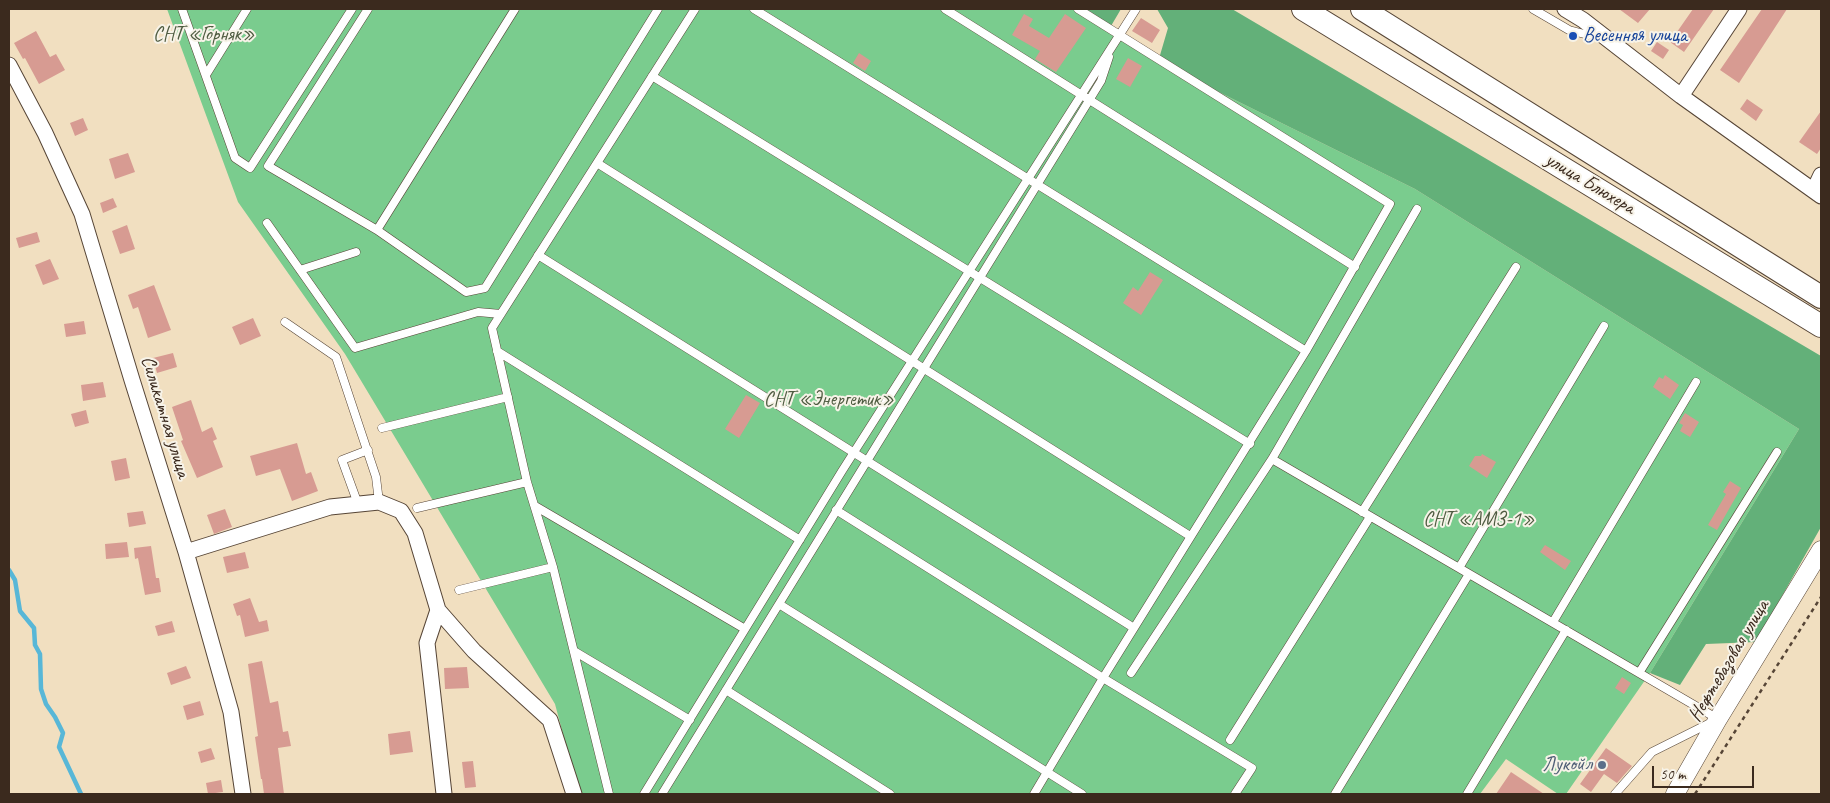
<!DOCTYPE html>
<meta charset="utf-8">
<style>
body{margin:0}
#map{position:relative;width:1830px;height:803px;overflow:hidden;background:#f1dfc0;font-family:Caveat,sans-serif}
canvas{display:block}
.frame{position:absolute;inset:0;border:10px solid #3b2a1e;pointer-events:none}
.scale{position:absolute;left:1652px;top:766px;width:102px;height:22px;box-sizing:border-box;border:2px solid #3b2a1e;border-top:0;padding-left:6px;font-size:15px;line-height:18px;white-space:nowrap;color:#3b2a1e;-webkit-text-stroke:4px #f7f3e8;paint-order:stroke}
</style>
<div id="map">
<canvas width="1830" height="803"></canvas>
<div class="frame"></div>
<div class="scale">50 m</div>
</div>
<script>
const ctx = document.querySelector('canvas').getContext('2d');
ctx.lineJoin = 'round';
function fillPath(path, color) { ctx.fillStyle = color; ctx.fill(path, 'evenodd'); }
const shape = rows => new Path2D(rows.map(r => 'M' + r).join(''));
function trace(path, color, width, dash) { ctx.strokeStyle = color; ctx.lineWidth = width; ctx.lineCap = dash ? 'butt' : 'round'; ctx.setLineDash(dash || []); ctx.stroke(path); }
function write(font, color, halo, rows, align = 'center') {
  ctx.font = font + ' Caveat,sans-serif'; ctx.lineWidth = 4; ctx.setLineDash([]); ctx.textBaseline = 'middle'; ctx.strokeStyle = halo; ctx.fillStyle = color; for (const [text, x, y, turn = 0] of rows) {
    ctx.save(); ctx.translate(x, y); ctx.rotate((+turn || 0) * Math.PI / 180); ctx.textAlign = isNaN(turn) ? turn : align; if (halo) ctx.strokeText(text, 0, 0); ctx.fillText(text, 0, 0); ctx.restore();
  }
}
const green = shape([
 [167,9,1077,9,1158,62,1415,189,1799,429,1650,673,1566,794,1558,794,1506,759,1480,794,579,794,555,704,345,354,238,202]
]);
const forest = shape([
 [1086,9,1121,9,1111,26],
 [1157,9,1232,9,1821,356,1821,527,1756,642,1706,644,1680,685,1650,673,1799,429,1415,189,1158,62,1168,28]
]);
const stream = shape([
 [9,570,15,580,20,611,34,628,35,645,40,654,41,689,46,704,55,717,63,733,59,747,81,794]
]);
const building = shape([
 [1619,9,1650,9,1638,23],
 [1693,9,1714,9,1684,52,1670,42],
 [1762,9,1787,9,1739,83,1720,70],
 [1024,14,1033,19,1029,26,1049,38,1065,14,1086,28,1056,72,1035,59,1040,51,1012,35],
 [1141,18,1160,30,1152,43,1132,31],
 [36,31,50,57,56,54,65,70,39,84,25,58,23,59,14,43],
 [1657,42,1669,50,1663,59,1651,51],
 [859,53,871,61,865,71,853,63],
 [1128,58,1142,66,1130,87,1116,79],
 [1747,99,1763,110,1756,121,1740,109],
 [1821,111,1821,148,1817,154,1799,142],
 [83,118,88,130,75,136,70,123],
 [128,153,135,172,115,179,109,159],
 [113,198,117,207,103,213,100,203],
 [127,225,135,249,120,254,112,231],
 [37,232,40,242,19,248,16,238],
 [50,259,59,279,43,285,35,265],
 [1150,272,1163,280,1141,315,1123,303,1133,287,1138,291],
 [154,285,171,330,148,338,138,307,133,309,128,295],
 [253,318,261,336,240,345,232,327],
 [84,321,86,334,66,337,64,324],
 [173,353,177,367,157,373,153,358],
 [1665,375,1679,385,1670,399,1653,387,1659,377,1663,379],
 [103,382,106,397,83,401,81,385],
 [746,395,760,403,739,438,725,429],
 [191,400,202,432,212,427,217,439,213,441,223,467,197,478,181,441,183,440,172,407],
 [86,410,89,423,75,427,71,414],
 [1685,413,1699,422,1690,437,1680,431,1683,425,1679,423],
 [297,443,306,474,311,472,318,491,292,501,280,469,256,476,250,456],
 [1482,454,1496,462,1487,478,1469,466,1475,456,1481,456],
 [126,458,130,478,115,481,111,461],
 [1730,481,1741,488,1717,530,1708,525,1726,494,1723,492],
 [225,509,232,527,214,534,207,515],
 [143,511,146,524,129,527,127,513],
 [127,542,129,557,106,559,105,544],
 [1545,545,1571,561,1565,570,1540,552],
 [151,546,156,578,159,578,161,592,145,595,138,558,135,559,134,548],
 [245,552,249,568,227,573,223,557],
 [250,598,259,622,267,620,269,631,245,637,240,615,237,616,233,604],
 [172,621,175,632,158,636,155,626],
 [262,661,270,703,278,701,283,732,288,731,291,746,278,748,284,794,264,794,262,779,261,779,255,737,258,736,248,664],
 [186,666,191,678,171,685,167,673],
 [467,667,469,688,445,689,444,668],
 [1622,677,1631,683,1624,694,1615,688],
 [200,701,204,715,187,720,183,706],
 [410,731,413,752,390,755,388,734],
 [211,748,215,759,201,763,198,752],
 [1606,748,1632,766,1617,783,1604,774,1591,792,1580,784],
 [473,761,476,787,465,788,462,762],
 [1511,772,1544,794,1496,794],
 [221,780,223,792,208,794,206,783]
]);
const path = shape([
 [1695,794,1821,597]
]);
const service = shape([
 [182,9,235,158,250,168,352,9],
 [368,9,268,166,377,230,466,292,485,288,658,9],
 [754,9,1306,351],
 [945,9,1355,267],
 [1533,9,1569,30,1588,35,1600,33],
 [206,75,247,9],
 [652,76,1250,444],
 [597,163,1190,536],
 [267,223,355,348,478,312,501,314],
 [377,230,515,9],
 [538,255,1134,628],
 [300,270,356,252],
 [285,322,336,357,376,477,379,502],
 [497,351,800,540],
 [382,428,508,397],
 [1272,459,1718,719],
 [358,504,342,460,368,450],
 [535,506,745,629],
 [417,508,527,482],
 [836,510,1103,678,1252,768,1235,794],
 [1362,512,1516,267],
 [1459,568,1604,326],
 [459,590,553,567],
 [779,604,1082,794],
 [1553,622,1696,382],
 [574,651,690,720],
 [1131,673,1272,459,1417,209],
 [1639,673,1777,452],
 [726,690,890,794],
 [1230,740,1370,517],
 [609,794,553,567,527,482,492,328,695,9],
 [644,794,842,471,1136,9],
 [662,794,1101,81,1109,57],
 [1034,794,1103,678,1306,351,1390,204,1078,9],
 [1335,794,1469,574],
 [1467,794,1566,630],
 [1615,794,1652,752,1712,722]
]);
const minor = shape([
 [1565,9,1583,20,1681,96,1821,196],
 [9,65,45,133,82,214,132,380,186,552,231,712,243,794],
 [1681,96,1739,9],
 [1814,190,1821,175],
 [186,552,330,507,379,502,401,511,415,533,438,610,474,651,550,720,574,794],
 [438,610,427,643,444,794]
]);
const tertiary = shape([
 [1675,794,1718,719,1821,550]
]);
const primary = shape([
 [1303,9,1821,326],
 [1362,9,1821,297]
]);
const markers = [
 [1573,36,5,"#1a4fb4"],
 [1602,765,5,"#5c6f8a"]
];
const parkNames = [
 ["СНТ «Горняк»",204,35],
 ["СНТ «Энергетик»",829,400],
 ["СНТ «АМЗ-1»",1479,520]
];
const transitNames = [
 ["Весенняя улица",1583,36]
];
const streetNames = [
 ["улица Блюхера",1590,184,31],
 ["Силикатная улица",165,417,73],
 ["Нефтебазовая улица",1729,661,-59]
];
const serviceNames = [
 ["Лукойл",1592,765]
];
fillPath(green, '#7acc8e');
fillPath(forest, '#63b079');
trace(stream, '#58b7d7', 4.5);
fillPath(building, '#d79b92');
trace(service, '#564536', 9);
trace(minor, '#564536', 17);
trace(tertiary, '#564536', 19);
trace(primary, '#564536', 24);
trace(path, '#564536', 2.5, [4, 4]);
trace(service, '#fff', 8);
trace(minor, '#fff', 15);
trace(tertiary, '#fff', 18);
trace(primary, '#fff', 22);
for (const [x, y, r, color] of markers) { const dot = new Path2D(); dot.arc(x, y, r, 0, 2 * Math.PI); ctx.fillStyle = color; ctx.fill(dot); trace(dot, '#f7f3e8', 2); }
write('20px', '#4e5b40', '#f7f3e8', parkNames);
write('20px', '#164399', '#f7f3e8', transitNames, 'left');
write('20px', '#3b2a1e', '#f7f3e8', streetNames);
write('20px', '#4e5e75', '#f7f3e8', serviceNames, 'right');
</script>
